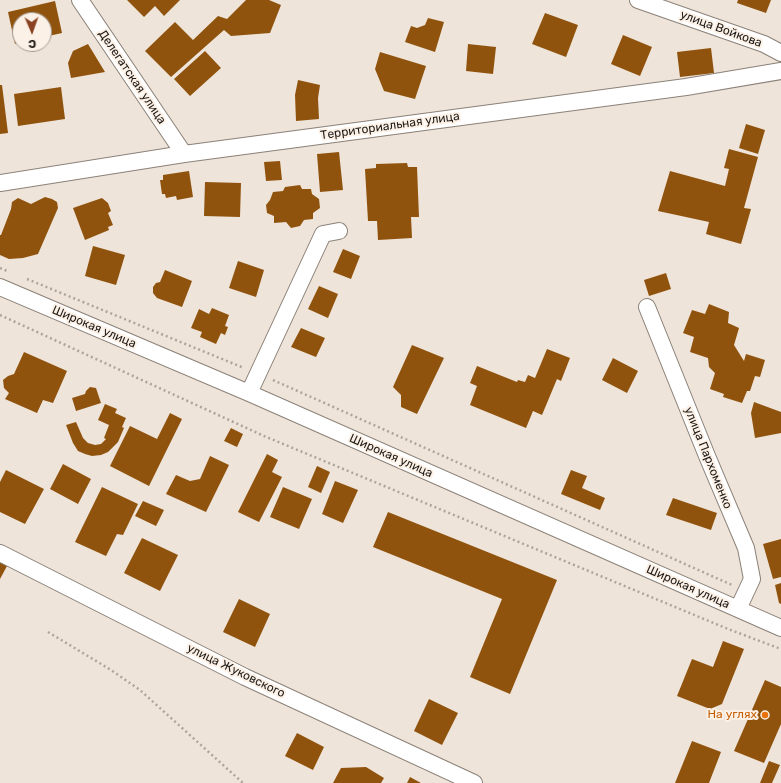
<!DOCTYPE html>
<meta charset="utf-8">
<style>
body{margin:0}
#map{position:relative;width:781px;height:783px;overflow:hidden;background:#eee4d9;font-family:Rubik,sans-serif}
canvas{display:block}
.north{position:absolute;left:12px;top:12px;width:40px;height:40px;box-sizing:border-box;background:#fcf1e6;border:1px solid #a39b93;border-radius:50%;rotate:178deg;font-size:11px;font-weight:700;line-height:16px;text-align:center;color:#1d1916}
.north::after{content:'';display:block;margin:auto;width:14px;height:18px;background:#8a4223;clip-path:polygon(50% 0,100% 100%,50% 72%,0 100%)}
</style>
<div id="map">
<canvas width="781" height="783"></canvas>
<div class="north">С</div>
</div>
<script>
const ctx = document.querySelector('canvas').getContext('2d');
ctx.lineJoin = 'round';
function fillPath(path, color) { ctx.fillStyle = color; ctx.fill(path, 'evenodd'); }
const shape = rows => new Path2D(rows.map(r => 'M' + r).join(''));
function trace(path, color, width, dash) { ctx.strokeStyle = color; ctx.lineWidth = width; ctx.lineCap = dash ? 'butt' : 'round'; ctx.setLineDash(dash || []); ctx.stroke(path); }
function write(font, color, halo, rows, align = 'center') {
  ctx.font = font + ' Rubik,sans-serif'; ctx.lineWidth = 4; ctx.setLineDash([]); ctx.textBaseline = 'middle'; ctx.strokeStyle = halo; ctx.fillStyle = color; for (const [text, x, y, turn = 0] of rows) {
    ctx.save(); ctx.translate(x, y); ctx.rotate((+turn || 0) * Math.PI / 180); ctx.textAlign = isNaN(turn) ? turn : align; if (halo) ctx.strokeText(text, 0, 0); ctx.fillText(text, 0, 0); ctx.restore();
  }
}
const building = shape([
 [127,0,180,0,164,16,155,6,144,17],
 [246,0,269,0,281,5,270,33,231,36,224,30,171,77,145,51,175,22,193,40,218,16,227,19],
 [738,0,771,0,766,13,737,3],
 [55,1,62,33,44,37,44,20,20,20,20,42,15,44,8,12],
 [545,13,578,25,566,57,532,44],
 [428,18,444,22,435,52,405,42,411,26,417,28,425,25],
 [623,35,652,47,640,76,611,64],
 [88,44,105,72,71,78,68,63,73,51],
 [468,44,496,47,493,74,466,71],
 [711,48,714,73,680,77,677,52],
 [205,51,221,68,190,96,174,79],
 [380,52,426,66,415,99,384,91,375,69],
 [298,80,320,85,318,98,319,119,296,121,295,95],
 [0,85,2,85,8,133,0,134],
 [61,87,65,119,18,126,14,94],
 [746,124,765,130,758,154,739,148],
 [729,149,758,157,744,208,751,209,741,244,706,234,709,222,658,211,670,171,725,186,729,169,724,168],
 [339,152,343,190,320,192,317,154],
 [280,161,282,180,266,181,264,162],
 [407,163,408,167,417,167,419,217,411,217,412,238,378,240,377,221,368,221,365,169,376,168,376,164],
 [189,171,193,197,177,200,176,196,166,198,165,194,162,194,160,180,163,180,163,175],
 [205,182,241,183,240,217,204,216],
 [300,185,302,189,311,189,312,194,319,199,320,208,313,213,313,219,304,220,300,226,291,228,286,222,274,223,274,216,267,213,266,205,270,200,273,192,283,191,285,187],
 [45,197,52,199,57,202,58,208,38,254,23,258,9,259,0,255,0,235,1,235,11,209,12,202,18,198,31,204],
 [102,198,108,203,111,211,108,213,113,225,108,227,109,230,85,240,73,208],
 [93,246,125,255,116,285,85,276],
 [343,249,360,256,351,279,333,272],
 [238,261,264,270,256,297,229,288],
 [165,270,192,281,182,307,157,298,153,293,153,287,156,283,160,282],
 [666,273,671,289,649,296,644,280],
 [319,286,338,294,328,318,308,309],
 [709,304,729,312,728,323,739,328,734,345,744,361,746,354,765,360,760,377,755,376,750,391,747,391,742,403,723,397,724,394,710,389,715,373,709,367,708,358,690,352,694,337,683,333,692,310,705,314],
 [212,308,229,315,225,326,228,327,225,335,221,333,216,344,200,337,202,332,191,328,199,309,209,314],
 [301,328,325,338,316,357,291,347],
 [412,345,444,358,417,414,401,407,401,395,393,387],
 [547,349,570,358,561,381,557,379,542,415,533,411,526,428,470,405,477,386,470,383,477,366,517,382,518,380,525,382,528,375,535,378],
 [24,352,67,371,53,403,43,400,37,413,5,399,9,393,4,388,3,380,8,376,14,374],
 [613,358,638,371,627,393,602,380],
 [90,387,96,388,101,403,76,411,72,398,85,394,86,391],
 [754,402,781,412,781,433,755,438,751,413],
 [105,404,117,409,115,413,126,418,122,427,124,428,118,442,108,452,101,455,92,456,85,454,78,451,73,443,66,425,76,422,83,438,88,443,95,445,101,444,106,439,104,438,109,425,98,420],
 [170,413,182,419,149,486,110,466,130,426,157,439],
 [231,428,243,434,237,447,224,441],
 [267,454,278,460,272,472,282,477,259,522,238,512],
 [210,456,229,465,206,512,166,494,176,475,190,481,200,479],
 [63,464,91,479,78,504,50,489],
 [317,466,330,472,321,493,308,487],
 [6,470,44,489,25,524,0,512,0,482],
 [571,470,587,476,582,488,605,498,600,510,561,494],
 [335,481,358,490,343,523,322,514],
 [102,487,138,504,123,535,117,534,106,556,75,542],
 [283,487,312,499,299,529,270,517],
 [673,498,717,513,711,530,666,515],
 [143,501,164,510,156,526,135,516],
 [388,512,557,580,510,694,470,677,502,599,373,547],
 [142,538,178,555,160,591,124,573],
 [781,539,781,577,773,579,763,544],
 [0,562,7,566,0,579],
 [781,583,781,604,779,603,775,585],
 [239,599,270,614,255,647,223,632],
 [723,641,744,649,722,704,710,709,677,696,692,659,713,667],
 [765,680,781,687,781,724,764,763,734,751],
 [429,699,458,713,442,745,414,731],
 [297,733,324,747,313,770,285,756],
 [692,741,721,752,709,783,675,783],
 [769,761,780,765,772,783,760,783],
 [366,767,384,778,381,783,333,783,341,768],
 [410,777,421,783,407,783]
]);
const path = shape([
 [0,268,7,271],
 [27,279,244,368],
 [0,315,264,436,728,629,781,649],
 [273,380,732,585],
 [48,632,111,670,140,690,243,783]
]);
const minor = shape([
 [80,0,184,154],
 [638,0,764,44,781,53],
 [0,183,184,154,686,87,781,71],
 [0,287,249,393,781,628],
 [647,307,707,456,746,548,752,579,738,609],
 [249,393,323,234,339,231],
 [0,553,245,677,474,783]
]);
const markers = [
 [765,715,4,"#e8710a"]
];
const streetNames = [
 ["улица Войкова",721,29,20],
 ["Делегатская улица",132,77,56],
 ["Территориальная улица",390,126,-8],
 ["Широкая улица",94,327,23],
 ["Широкая улица",391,456,24],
 ["улица Пархоменко",708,458,68],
 ["Широкая улица",688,587,24],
 ["улица Жуковского",236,671,26]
];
const foodNames = [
 ["На углях",757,715]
];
fillPath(building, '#90530d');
trace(minor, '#8b8178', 18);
trace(path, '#ada59d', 2.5, [2, 3]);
trace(minor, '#fff', 16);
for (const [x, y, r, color] of markers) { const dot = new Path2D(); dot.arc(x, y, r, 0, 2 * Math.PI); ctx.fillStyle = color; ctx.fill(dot); trace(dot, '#fcf1e6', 1.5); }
write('12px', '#1d1916', '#fcf1e6', streetNames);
write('12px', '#c56008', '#fcf1e6', foodNames, 'right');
</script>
